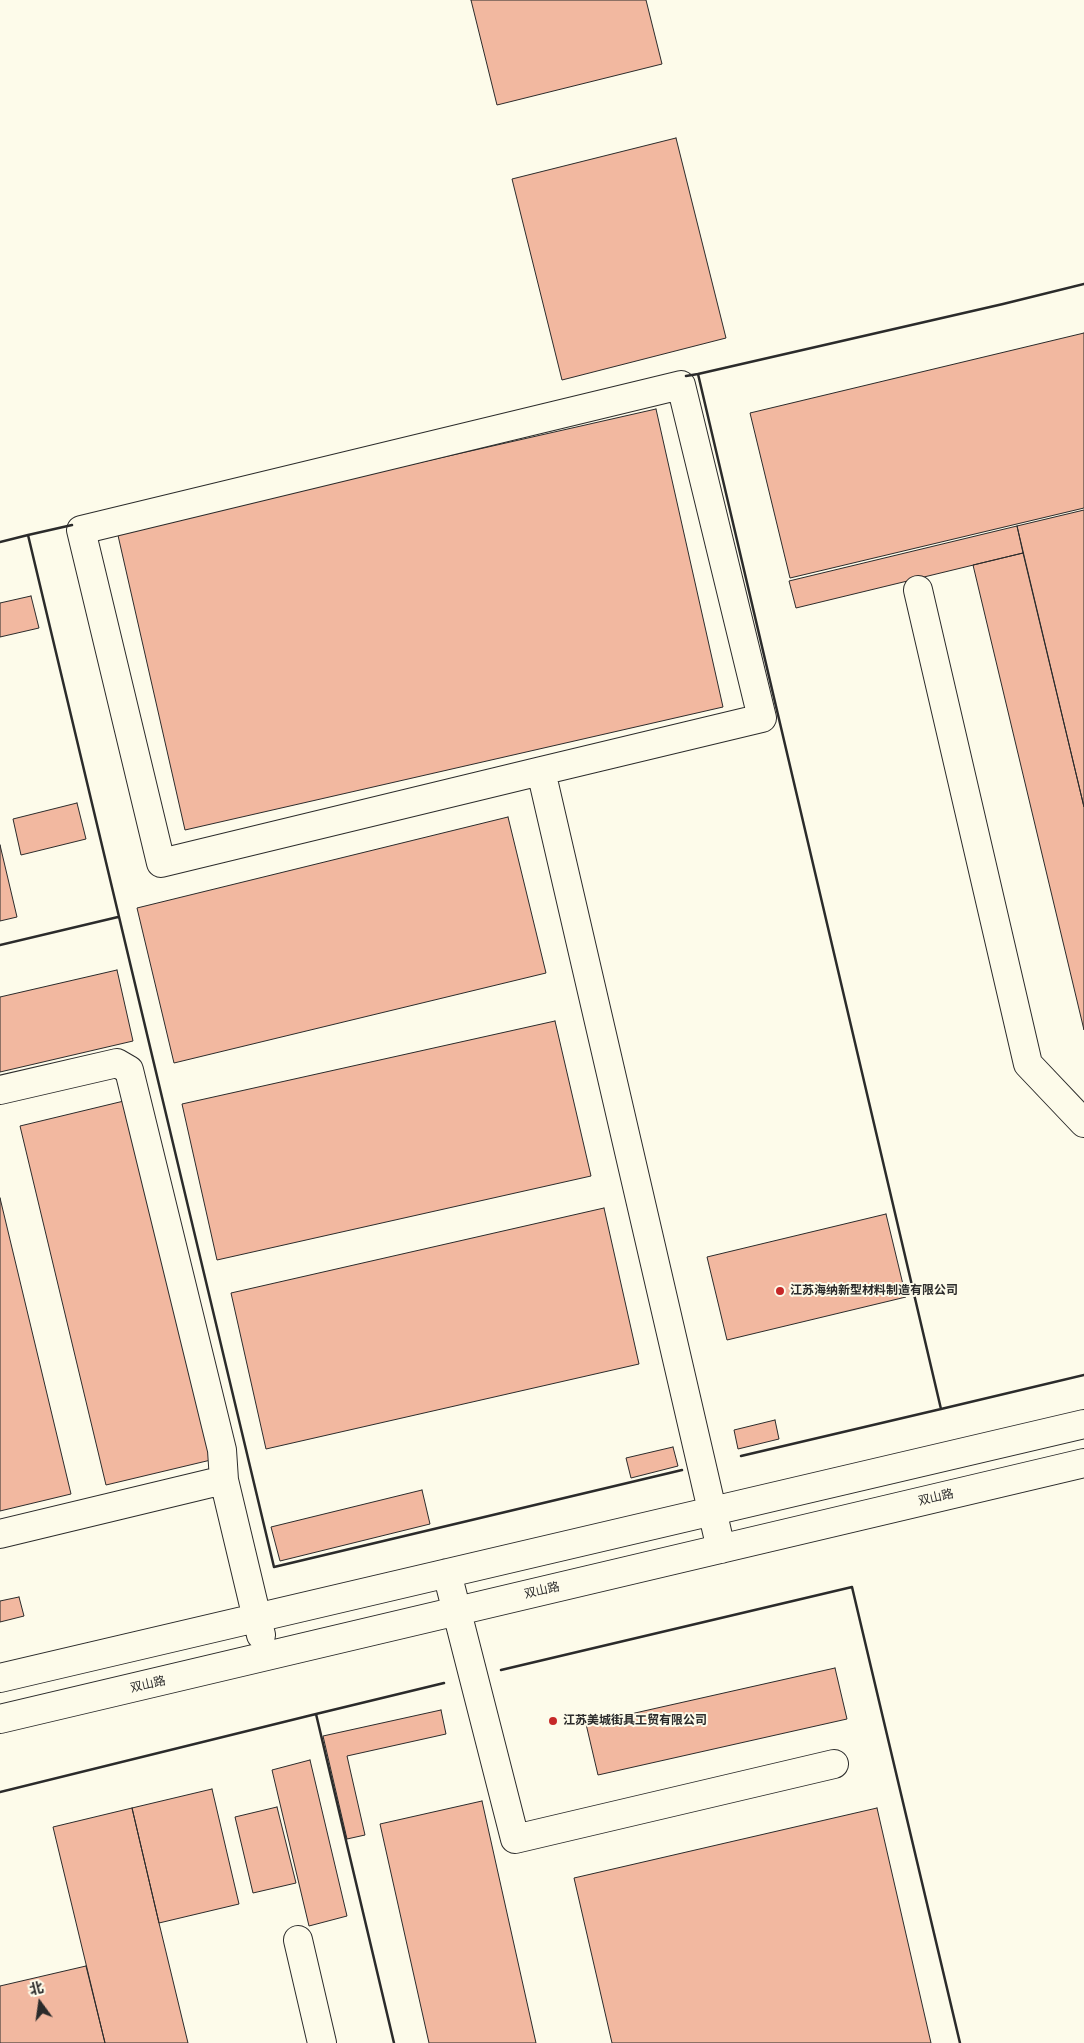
<!DOCTYPE html>
<meta charset="utf-8">
<style>
body{margin:0}
#map{position:relative;width:1084px;height:2043px;overflow:hidden;background:#fdfbea;font-family:"DM Sans","Noto Sans SC",sans-serif}
canvas{display:block}
.north{position:absolute;left:15px;top:1978px;width:50px;height:50px;-webkit-text-stroke:4px #fdfbea;paint-order:stroke;rotate:346deg;font-size:14px;font-weight:700;line-height:20px;text-align:center;color:#2b2b2b}
.north::after{content:'';display:block;margin:auto;width:18px;height:22px;background:#2b2b2b;clip-path:polygon(50% 0,100% 100%,50% 72%,0 100%)}
</style>
<div id="map">
<canvas width="1084" height="2043"></canvas>
<div class="north">北</div>
</div>
<script>
const ctx = document.querySelector('canvas').getContext('2d');
ctx.lineJoin = 'round';
function fillPath(path, color) { ctx.fillStyle = color; ctx.fill(path, 'evenodd'); }
const shape = rows => new Path2D(rows.map(r => 'M' + r).join(''));
function trace(path, color, width, dash) { ctx.strokeStyle = color; ctx.lineWidth = width; ctx.lineCap = dash ? 'butt' : 'round'; ctx.setLineDash(dash || []); ctx.stroke(path); }
function write(font, color, halo, rows, align = 'center') {
  ctx.font = font + ' "DM Sans","Noto Sans SC",sans-serif'; ctx.lineWidth = 4; ctx.setLineDash([]); ctx.textBaseline = 'middle'; ctx.strokeStyle = halo; ctx.fillStyle = color; for (const [text, x, y, turn = 0] of rows) {
    ctx.save(); ctx.translate(x, y); ctx.rotate((+turn || 0) * Math.PI / 180); ctx.textAlign = isNaN(turn) ? turn : align; if (halo) ctx.strokeText(text, 0, 0); ctx.fillText(text, 0, 0); ctx.restore();
  }
}
const building = shape([
 [471,0,646,0,662,64,497,105,471,0],
 [676,138,726,338,562,380,512,179,676,138],
 [1084,333,1084,508,790,578,750,413,1084,333],
 [656,409,723,707,185,830,117,531,656,409],
 [1084,510,1084,807,1017,526,1084,510],
 [1017,526,1023,553,796,608,789,581,1017,526],
 [1023,553,1084,807,1084,1030,973,565,1023,553],
 [31,596,39,628,0,637,0,603,31,596],
 [77,803,86,839,21,855,13,819,77,803],
 [508,817,546,973,174,1063,137,908,508,817],
 [0,845,17,917,0,921,0,845],
 [117,970,133,1041,0,1072,0,997,117,970],
 [555,1021,591,1176,217,1260,182,1104,555,1021],
 [128,1100,215,1459,106,1485,20,1126,128,1100],
 [0,1198,71,1494,0,1511,0,1198],
 [604,1208,639,1364,266,1449,231,1293,604,1208],
 [886,1214,906,1297,727,1340,707,1257,886,1214],
 [775,1420,779,1439,738,1449,734,1430,775,1420],
 [673,1447,678,1466,631,1478,626,1458,673,1447],
 [422,1490,430,1524,280,1561,271,1527,422,1490],
 [19,1597,24,1616,0,1622,0,1601,19,1597],
 [835,1668,847,1719,598,1775,586,1724,835,1668],
 [441,1710,446,1734,347,1756,365,1835,347,1839,323,1736,441,1710],
 [310,1760,347,1916,309,1926,272,1770,310,1760],
 [212,1789,239,1904,159,1923,132,1808,212,1789],
 [482,1801,536,2043,429,2043,380,1824,482,1801],
 [277,1807,296,1883,253,1893,235,1817,277,1807],
 [132,1808,159,1923,188,2043,105,2043,53,1827,132,1808],
 [877,1808,931,2043,612,2043,574,1878,877,1808],
 [86,1966,105,2043,0,2043,0,1986,86,1966]
]);
const minor = shape([
 [918,590,1028,1064,1084,1123],
 [541,771,161,863,81,530,681,385,762,718,541,771,721,1549],
 [0,1090,117,1063,129,1070,222,1450,224,1480],
 [0,1534,224,1480,261,1635],
 [447,1573,515,1839,834,1764],
 [0,1678,1084,1424],
 [0,1719,1084,1463],
 [298,1940,322,2043]
]);
const wall = shape([
 [698,374,1003,304,1084,284],
 [686,376,698,374,941,1409,741,1456],
 [28,535,72,525],
 [0,542,28,535,274,1567,682,1470],
 [0,945,118,917],
 [941,1409,1084,1375],
 [501,1670,852,1587,960,2043],
 [0,1792,316,1714],
 [394,2043,316,1714,444,1683]
]);
const markers = [
 [780,1291,5,"#c62828"],
 [553,1721,5,"#c62828"]
];
const poiNames = [
 ["江苏海纳新型材料制造有限公司",790,1291],
 ["江苏美城街具工贸有限公司",563,1721]
];
const streetNames = [
 ["双山路",936,1498,-13],
 ["双山路",542,1591,-13],
 ["双山路",148,1685,-13]
];
fillPath(building, '#f2b8a0');
trace(building, '#2b2b2b', 1);
trace(minor, '#2b2b2b', 30);
trace(minor, '#fdfbea', 28);
trace(wall, '#2b2b2b', 2.5);
for (const [x, y, r, color] of markers) { const dot = new Path2D(); dot.arc(x, y, r, 0, 2 * Math.PI); ctx.fillStyle = color; ctx.fill(dot); trace(dot, '#fdfbea', 2); }
write('bold 12px', '#2b2b2b', '#fdfbea', poiNames, 'left');
write('12px', '#2b2b2b', '#fdfbea', streetNames);
</script>
